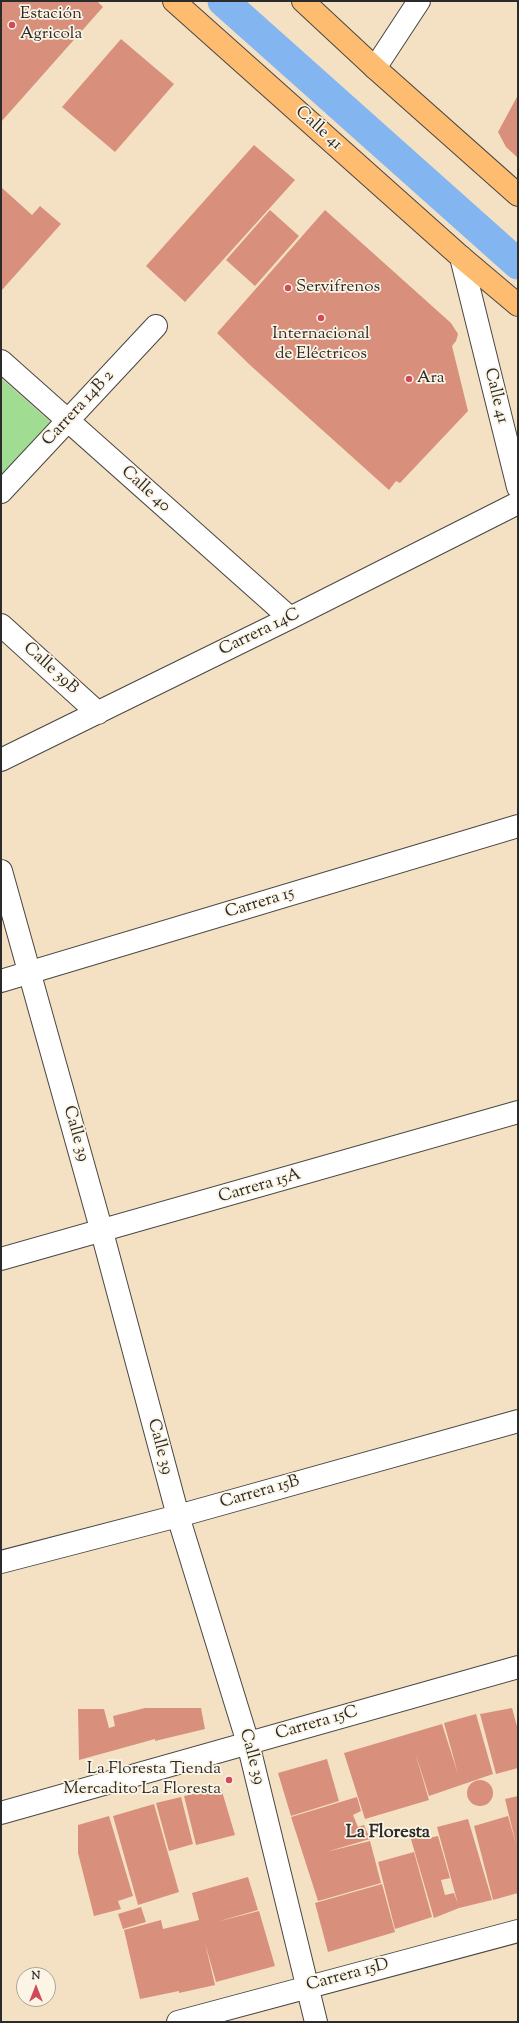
<!DOCTYPE html>
<meta charset="utf-8">
<style>
body{margin:0}
#map{position:relative;width:519px;height:2023px;overflow:hidden;background:#f4e1c4;font-family:"Sorts Mill Goudy",serif}
canvas{display:block}
.frame{position:absolute;inset:0;border:2px solid #2b2b2b;pointer-events:none}
.north{position:absolute;left:16px;top:1967px;width:40px;height:40px;box-sizing:border-box;background:#fcf5e5;border:1px solid #a8a49b;border-radius:50%;rotate:0deg;font-size:11px;font-weight:700;line-height:16px;text-align:center;color:#2b2b2b}
.north::after{content:'';display:block;margin:auto;width:14px;height:18px;background:#d1495b;clip-path:polygon(50% 0,100% 100%,50% 72%,0 100%)}
</style>
<div id="map">
<canvas width="519" height="2023"></canvas>
<div class="frame"></div>
<div class="north">N</div>
</div>
<script>
const ctx = document.querySelector('canvas').getContext('2d');
ctx.lineJoin = 'round';
function fillPath(path, color) { ctx.fillStyle = color; ctx.fill(path, 'evenodd'); }
const shape = rows => new Path2D(rows.map(r => 'M' + r).join(''));
function trace(path, color, width, dash) { ctx.strokeStyle = color; ctx.lineWidth = width; ctx.lineCap = dash ? 'butt' : 'round'; ctx.setLineDash(dash || []); ctx.stroke(path); }
function write(font, color, halo, rows, align = 'center') {
  ctx.font = font + ' "Sorts Mill Goudy",serif'; ctx.lineWidth = 3.5; ctx.setLineDash([]); ctx.textBaseline = 'middle'; ctx.strokeStyle = halo; ctx.fillStyle = color; for (const [text, x, y, turn = 0] of rows) {
    ctx.save(); ctx.translate(x, y); ctx.rotate((+turn || 0) * Math.PI / 180); ctx.textAlign = isNaN(turn) ? turn : align; if (halo) ctx.strokeText(text, 0, 0); ctx.fillText(text, 0, 0); ctx.restore();
  }
}
const green = shape([
 [1,378,53,424,1,481]
]);
const canal = shape([
 [223,1,518,264]
]);
const building = shape([
 [1,1,97,1,103,7,1,122],
 [121,39,174,84,115,152,62,107],
 [518,95,518,158,506,147,498,132],
 [254,145,295,180,185,302,146,266],
 [1,187,32,215,40,206,61,224,1,291],
 [270,210,299,236,255,286,226,260],
 [325,210,451,323,458,334,456,341,452,346,468,411,400,483,396,481,389,490,251,366,217,333],
 [145,1708,201,1708,205,1729,155,1741,155,1739,79,1760,78,1709,104,1709,109,1728,115,1726,113,1716],
 [512,1708,518,1730,518,1768,496,1774,480,1714],
 [476,1714,493,1774,429,1796,415,1752,429,1800,365,1819,344,1753,442,1724,458,1774,444,1723],
 [327,1759,339,1801,291,1816,278,1773],
 '467 1793a13 13 0 1 1 26 0a13 13 0 1 1-26 0Z',
 [221,1788,235,1835,196,1845,184,1796],
 [518,1796,518,1893,493,1900,474,1826,508,1816,516,1844,505,1799],
 [181,1797,193,1844,169,1851,156,1803],
 [357,1797,361,1811,353,1815,358,1827,364,1825,370,1839,326,1852,370,1841,381,1883,318,1901,291,1817],
 [154,1804,179,1892,138,1905,113,1816],
 [109,1816,133,1896,118,1901,121,1909,94,1916,78,1853,78,1825],
 [468,1819,492,1900,459,1908,434,1918,408,1829,421,1826,424,1839,438,1836,450,1878,441,1880,445,1895,454,1893,458,1904,437,1827],
 [414,1852,432,1917,395,1929,378,1862],
 [248,1877,258,1910,216,1922,259,1911,275,1966,216,1982,205,1943,215,1985,179,1993,179,1991,140,1999,124,1930,161,1920,163,1929,199,1920,192,1893],
 [382,1884,395,1932,328,1952,315,1903],
 [141,1907,146,1922,123,1929,118,1914]
]);
const street = shape([
 [375,68,419,1],
 [461,257,518,487],
 [1,361,290,618],
 [1,492,156,326],
 [1,625,98,713],
 [1,760,290,618,518,503],
 [1,871,102,1232,178,1516,248,1743,316,2022],
 [1,981,518,826],
 [1,1259,518,1112],
 [1,1562,178,1516,518,1421],
 [1,1813,518,1667],
 [178,2022,518,1931]
]);
const primary = shape([
 [174,1,461,257,518,305],
 [303,1,375,68,518,195]
]);
const markers = [
 [12,25,4,"#d1495b"],
 [288,288,4,"#d1495b"],
 [321,318,4,"#d1495b"],
 [409,379,4,"#d1495b"],
 [229,1780,4,"#d1495b"]
];
const poiNames = [
 ["Estación",20,15],
 ["Agricola",20,35],
 ["Servifrenos",296,288],
 ["Internacional",321,335,"center"],
 ["de Eléctricos",321,355,"center"],
 ["Ara",417,379],
 ["La Floresta Tienda",221,1770,"right"],
 ["Mercadito La Floresta",221,1790,"right"]
];
const streetNames = [
 ["Calle 41",318,129,42],
 ["Calle 41",495,396,76],
 ["Carrera 14B 2",79,409,-47],
 ["Calle 40",145,490,42],
 ["Carrera 14C",260,633,-26],
 ["Calle 39B",50,669,42],
 ["Carrera 15",260,904,-17],
 ["Calle 39",75,1134,74],
 ["Carrera 15A",260,1187,-16],
 ["Calle 39",159,1447,75],
 ["Carrera 15B",260,1493,-16],
 ["Carrera 15C",317,1724,-16],
 ["Calle 39",251,1757,75],
 ["Carrera 15D",348,1976,-15]
];
const neighbourhoodNames = [
 ["La Floresta",388,1834]
];
fillPath(green, '#a0dd92');
trace(canal, '#83b6f0', 31);
fillPath(building, '#d8907c');
trace(street, '#494642', 24);
trace(primary, '#494642', 24);
trace(street, '#fff', 22);
trace(primary, '#febc70', 22);
for (const [x, y, r, color] of markers) { const dot = new Path2D(); dot.arc(x, y, r, 0, 2 * Math.PI); ctx.fillStyle = color; ctx.fill(dot); trace(dot, '#fcf5e5', 1.5); }
write('17px', '#2b2b2b', '#fcf5e5', poiNames, 'left');
write('17px', '#2b2b2b', '#fcf5e5', streetNames);
write('bold 18px', '#2b2b2b', '#fcf5e5', neighbourhoodNames);
</script>
